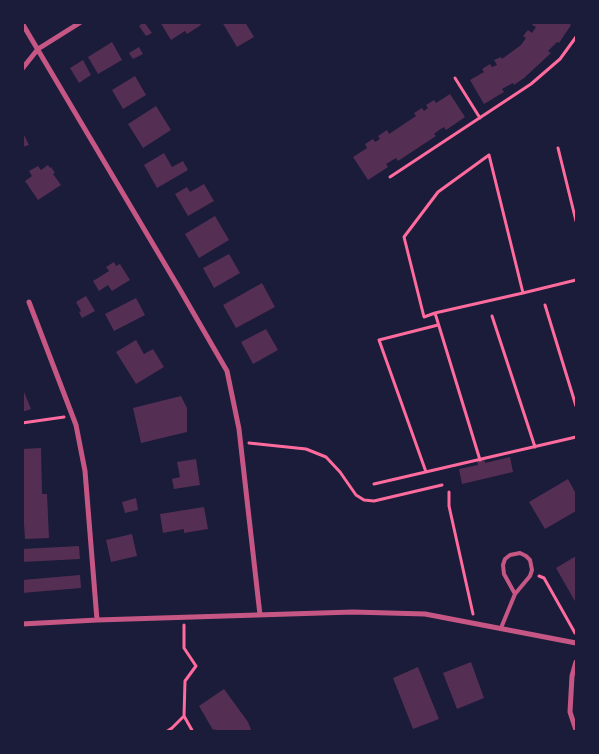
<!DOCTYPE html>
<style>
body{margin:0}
#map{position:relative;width:599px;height:754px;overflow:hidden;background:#1b1b3a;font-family:"PT Sans Narrow",sans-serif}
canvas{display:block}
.frame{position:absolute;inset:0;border:24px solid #1b1b3a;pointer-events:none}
</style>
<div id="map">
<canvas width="599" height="754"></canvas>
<div class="frame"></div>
</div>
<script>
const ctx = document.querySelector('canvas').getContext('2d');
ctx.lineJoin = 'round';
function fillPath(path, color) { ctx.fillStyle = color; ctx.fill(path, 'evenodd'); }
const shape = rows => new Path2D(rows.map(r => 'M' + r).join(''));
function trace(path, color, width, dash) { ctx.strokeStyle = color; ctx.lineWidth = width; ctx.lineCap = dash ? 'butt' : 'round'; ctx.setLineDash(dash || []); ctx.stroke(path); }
const building = shape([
 [144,22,152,33,146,36,139,26],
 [160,22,199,22,201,25,187,34,185,31,171,40],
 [222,22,245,22,254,37,237,47],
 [534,22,568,22,571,25,559,43,557,42,548,51,551,53,524,78,514,85,513,83,502,89,504,92,484,104,470,80,484,72,482,69,490,64,492,67,497,65,494,60,501,57,502,59,521,45,526,38,523,36,528,30,532,33,536,27,532,25],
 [112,42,122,60,98,74,88,57],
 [139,47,143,54,133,59,129,53],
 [83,60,91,75,79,83,70,68],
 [135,76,146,95,123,109,112,90],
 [450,94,465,117,446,130,444,127,439,130,434,134,436,136,398,161,396,158,386,164,388,167,368,180,353,157,367,148,365,144,373,139,375,142,380,139,378,136,387,130,389,134,416,116,414,113,422,108,424,111,428,108,426,105,434,100,436,103],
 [156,106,171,130,143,148,128,124],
 [22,131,29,145,22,147],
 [164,153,172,167,183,161,188,170,157,188,144,165],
 [48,165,50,168,51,167,55,173,53,174,61,185,38,200,25,181,32,176,29,171,38,166,41,170],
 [204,184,214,201,188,216,175,194,187,187,190,192],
 [215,216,229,240,199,258,185,234],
 [229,254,240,273,214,288,203,268],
 [114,262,116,266,120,264,130,280,112,291,108,285,99,291,93,281,109,271,106,267],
 [262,283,275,307,236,328,223,305],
 [86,296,95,311,82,318,79,312,81,311,76,302],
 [136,298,145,315,114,331,105,314],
 [266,329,278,350,253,364,241,342],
 [136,340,144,354,153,349,164,367,136,384,116,352],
 [22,387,31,409,22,412],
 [181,396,187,408,187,432,141,443,133,408],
 [41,448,42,494,47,494,49,538,25,539,22,495,22,449],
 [510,457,513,472,462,484,459,469,478,465,477,461,484,459,485,463],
 [196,459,200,485,174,489,172,479,180,477,177,462],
 [568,479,576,494,576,511,545,529,529,502],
 [136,498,138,510,125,513,122,502],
 [204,507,208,529,184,533,184,529,163,533,160,514],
 [132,534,137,556,111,562,106,540],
 [79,546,80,559,22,562,22,549],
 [576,556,576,603,556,568],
 [80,575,81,588,22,593,22,580],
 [471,662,484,698,457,709,443,673],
 [418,667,439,719,413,729,393,678],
 [224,689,248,722,252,732,216,732,215,729,213,730,199,706]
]);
const path = shape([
 [455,78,480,118],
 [558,148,576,221],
 [390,177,531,84,560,59,576,37],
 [523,293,576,280],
 [545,305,576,406],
 [435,313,523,293,489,155,438,192,404,237,424,317,435,313,480,460],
 [492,316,535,447],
 [22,423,64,417],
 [249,443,306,449,326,457,340,472,356,495,364,500,374,501,442,485],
 [426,472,379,340,438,325],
 [374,484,576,437],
 [449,492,449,506,473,614],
 [539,576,544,578,575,633],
 [184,716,193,732],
 [166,732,172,728,184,716,185,681,196,666,184,648,184,625]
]);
const service = shape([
 [520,553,526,556,530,560,532,570,530,576,515,594,504,574,503,565,505,559,510,555,520,553],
 [501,628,515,594]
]);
const minor = shape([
 [22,23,179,288,227,371,239,429,260,615],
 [22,69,38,49,81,22],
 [29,302,76,425,85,471,97,620],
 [22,624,97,620,353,612,425,614,576,643],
 [576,662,572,676,570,712,576,730]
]);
fillPath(building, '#542f53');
trace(path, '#ff6b9d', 3);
trace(service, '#c65784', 4);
trace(minor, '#c65784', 5);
</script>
